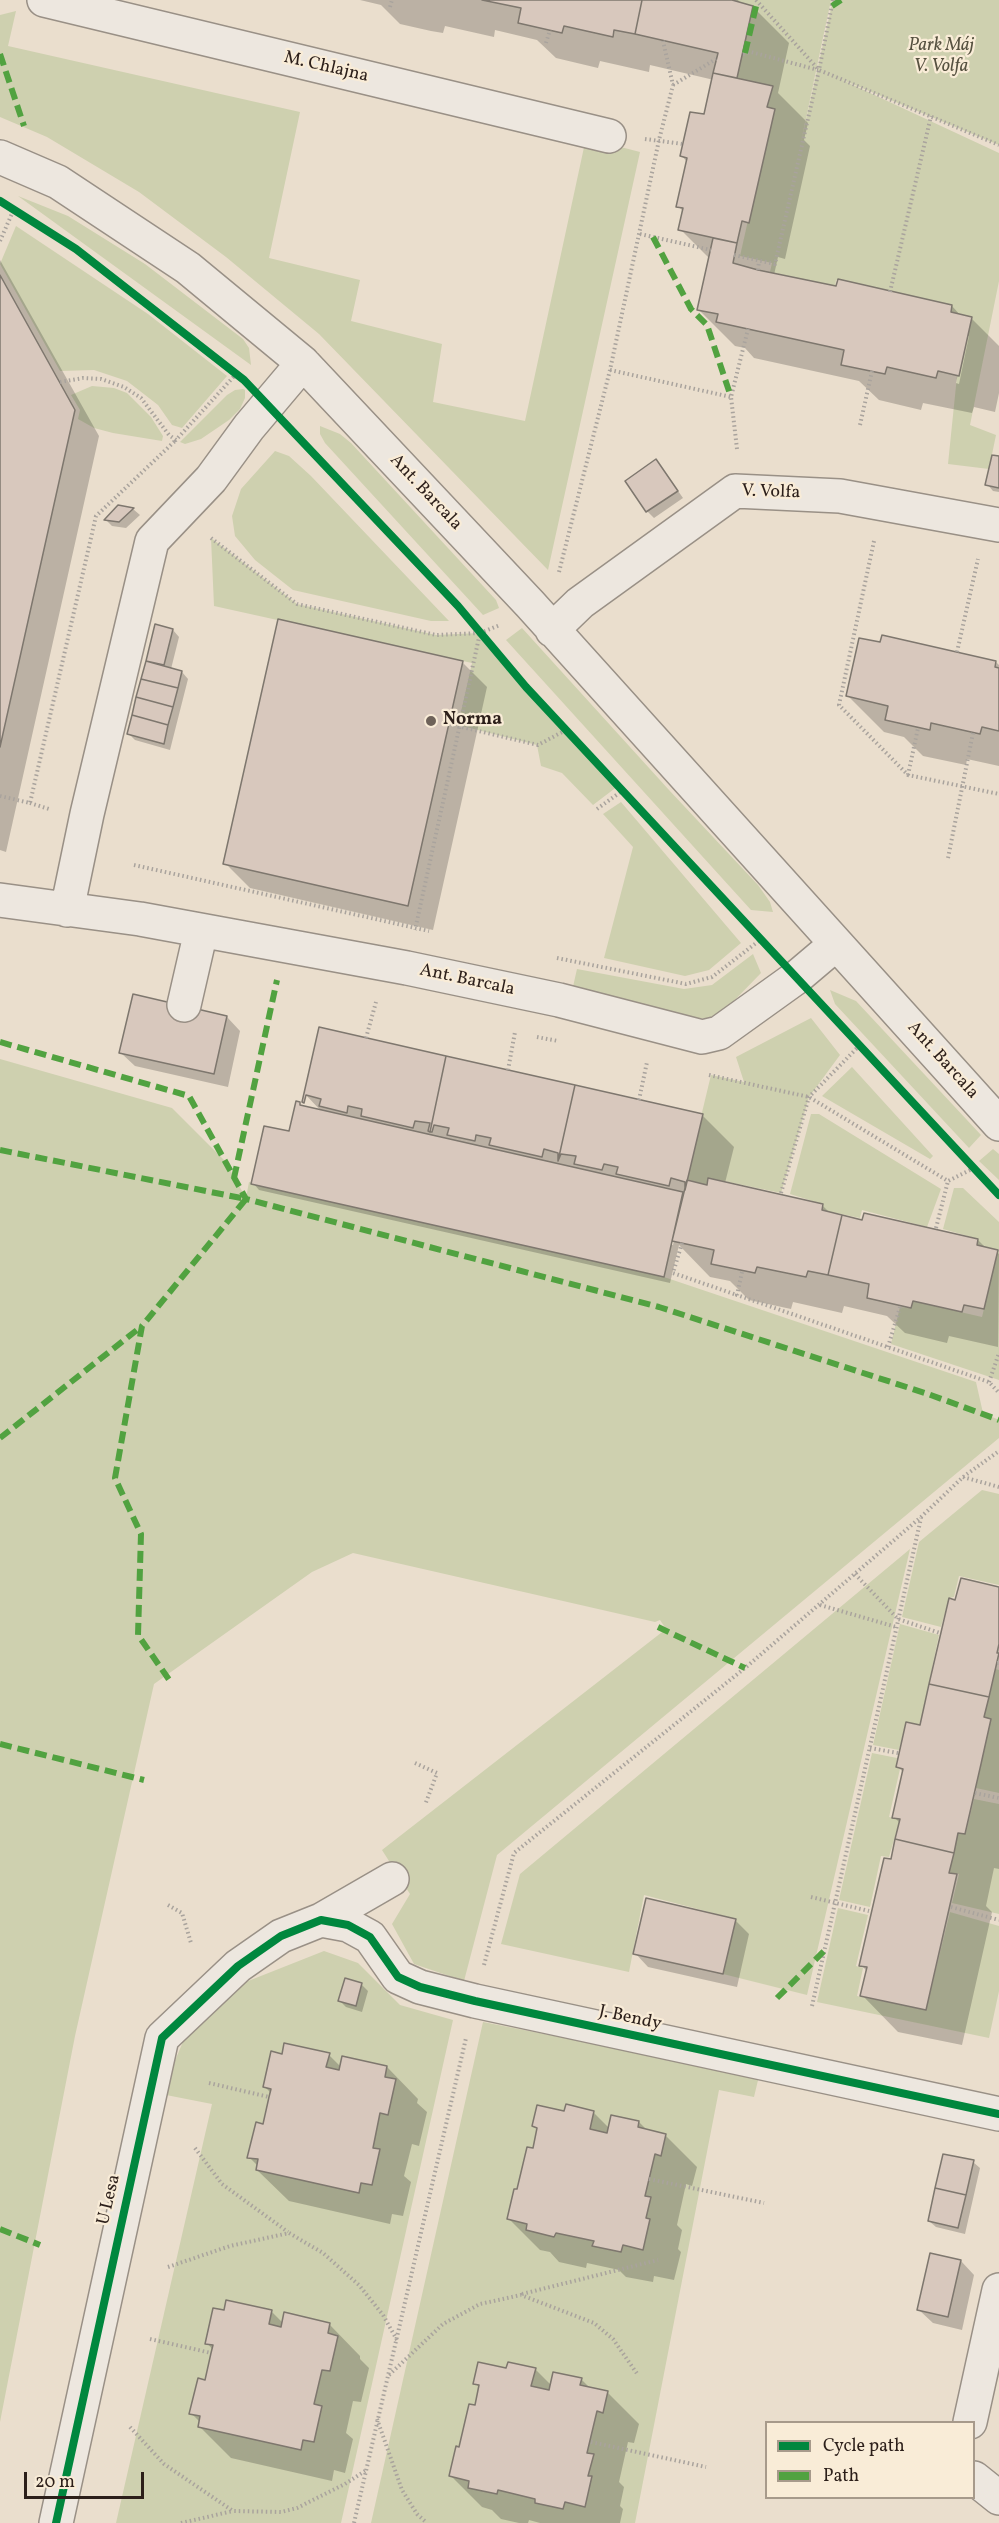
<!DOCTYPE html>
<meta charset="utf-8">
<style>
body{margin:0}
#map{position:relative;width:999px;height:2523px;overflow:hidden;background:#eadecd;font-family:Vollkorn,serif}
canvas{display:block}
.legend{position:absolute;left:765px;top:2421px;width:210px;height:78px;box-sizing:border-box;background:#f9ecd7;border:2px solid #a79a8b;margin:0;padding:8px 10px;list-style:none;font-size:18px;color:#2c1f1a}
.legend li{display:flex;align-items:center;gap:12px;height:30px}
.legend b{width:30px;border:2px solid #a79a8b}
.scale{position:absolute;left:24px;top:2472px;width:120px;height:27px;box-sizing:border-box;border:3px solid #2c1f1a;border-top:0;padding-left:8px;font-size:18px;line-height:21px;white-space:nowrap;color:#2c1f1a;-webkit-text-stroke:4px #f9ecd7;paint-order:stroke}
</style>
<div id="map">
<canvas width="999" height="2523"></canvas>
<ul class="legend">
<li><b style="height:8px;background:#00873e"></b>Cycle path</li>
<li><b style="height:8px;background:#51a240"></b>Path</li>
</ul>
<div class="scale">20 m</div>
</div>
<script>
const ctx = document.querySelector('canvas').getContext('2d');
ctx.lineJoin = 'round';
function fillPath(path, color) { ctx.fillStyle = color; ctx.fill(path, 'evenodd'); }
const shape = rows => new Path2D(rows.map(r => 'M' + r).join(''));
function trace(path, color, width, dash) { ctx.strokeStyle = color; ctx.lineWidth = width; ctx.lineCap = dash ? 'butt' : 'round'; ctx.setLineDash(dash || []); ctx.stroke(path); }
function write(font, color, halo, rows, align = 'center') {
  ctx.font = font + ' Vollkorn,serif'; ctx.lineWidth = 4.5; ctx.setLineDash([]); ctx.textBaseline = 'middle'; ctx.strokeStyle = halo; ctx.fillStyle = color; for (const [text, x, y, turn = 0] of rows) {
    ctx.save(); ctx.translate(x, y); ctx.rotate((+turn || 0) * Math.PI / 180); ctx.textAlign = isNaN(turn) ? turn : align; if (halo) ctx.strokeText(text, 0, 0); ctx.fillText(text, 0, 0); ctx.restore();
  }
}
const green = shape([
 [731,0,831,0,801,142,833,0,999,0,999,145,838,78,999,153,999,281,970,425,996,435,989,469,948,464,957,376,970,317,949,312,950,305,836,280,835,287,770,272,772,263,740,256,773,109,766,107,771,86,737,78,752,6],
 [16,11,8,46,300,112,269,258,360,280,351,321,442,344,433,402,525,421,586,138,640,152,548,570,319,334,226,257,139,192,47,137,0,117,0,15],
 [18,196,68,216,145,264,243,339,249,348,251,365],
 [16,226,148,314,227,376,182,428,172,425,158,405,127,381,94,370,60,371,0,264],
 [92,386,114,388,127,393,151,417,163,436,162,441,113,433,94,428,78,419,80,410,71,395],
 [243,389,245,390,245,398,240,409,229,420,201,439,185,444,180,442,227,395,235,390],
 [320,426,340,434,351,443,496,600,499,608,483,615,325,443,320,434],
 [275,451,289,456,311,476,449,621,431,621,293,590,255,560,235,536,232,516,241,489],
 [211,538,297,604,436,635,480,633,618,786,593,805,562,773,541,766,537,745,458,725,472,663,214,606],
 [522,628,669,790,758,885,770,902,773,912,751,910,506,640],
 [621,802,741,943,709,970,685,976,604,958,633,847,603,814],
 [753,954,761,973,727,1008,709,1018,688,1019,572,991,577,969,684,989,712,985],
 [830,990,856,1001,981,1135,969,1148,835,1004],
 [811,1018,840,1055,809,1097,781,1193,709,1178,707,1185,686,1179,711,1075,744,1082,736,1057],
 [0,1059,172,1108,225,1161,246,1198,249,1182,664,1277,976,1382,983,1413,999,1420,999,1438,497,1855,464,1981,414,1964,392,1924,410,1894,382,1850,666,1629,660,1620,655,1622,353,1553,312,1572,154,1684,75,2036,0,2422],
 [852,1067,933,1156,930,1159,822,1096],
 [811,1114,819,1114,941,1189,927,1227,862,1210,860,1218,822,1210,822,1204,790,1194],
 [993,1149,999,1154,999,1180,979,1161],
 [954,1188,963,1188,999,1222,999,1380,891,1344,900,1307,911,1308,913,1301,982,1317,998,1250,977,1245,978,1239,943,1229],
 [982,1490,999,1494,999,1585,959,1576,954,1597,949,1598,941,1627,902,1617,919,1542],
 [910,1549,807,1995,723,1974,736,1919,644,1895,629,1972,501,1944,520,1874],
 [900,1624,939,1635,920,1725,906,1722,899,1750,873,1745],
 [996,1669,999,1670,999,1793,976,1788,991,1719,984,1717],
 [872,1753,897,1758,896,1767,900,1769,889,1817,900,1819,889,1857,881,1856,870,1907,839,1900],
 [974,1799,999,1804,999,1914,952,1903,959,1874,949,1873,958,1833,966,1833],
 [838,1908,868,1915,856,1966,863,1968,857,1996,926,2010,950,1912,999,1926,999,1991,989,2038,817,2002],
 [324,1951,358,1963,400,2005,453,2020,341,2523,116,2523,212,2104,161,2094,190,2025,228,1989],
 [483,2022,759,2076,754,2097,719,2090,635,2523,371,2523]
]);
const shadow = shape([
 [360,0,738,0,742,5,753,7,789,43,778,93,808,123,804,140,810,146,785,259,778,257,774,275,952,306,961,316,971,318,999,346,999,393,995,412,974,407,972,413,923,403,921,410,879,400,859,381,754,358,745,348,735,346,699,310,710,259,680,229,684,212,678,206,687,162,682,156,705,116,714,80,650,65,649,72,600,61,598,68,556,58,537,40,495,30,494,37,445,26,443,33,431,31,400,24,381,5],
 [966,336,969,336,959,384,956,383],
 [0,260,99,436,6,852,0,850],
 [999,458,999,492,993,491,987,484],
 [662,468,683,498,654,518,647,511],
 [119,507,133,509,140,515,126,528,112,526,106,520],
 [156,626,173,630,179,637,171,669,182,672,188,679,170,750,135,740,129,734],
 [462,662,487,687,433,930,250,888,225,863],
 [996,662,999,665,999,766,967,759,966,765,923,756,904,737,884,732,848,696],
 [227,1017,240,1031,228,1087,135,1066,121,1053],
 [305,1094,702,1115,734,1147,725,1183,822,1205,831,1214,863,1222,978,1240,987,1249,997,1252,999,1254,998,1347,949,1336,947,1343,905,1333,887,1316,844,1306,842,1313,793,1302,791,1309,749,1300,730,1281,710,1277,679,1245,670,1283,259,1190,253,1183,290,1133,299,1104,303,1107,322,1112],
 [677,1212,680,1212,673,1245,670,1244],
 [999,1589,999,1869,994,1868,986,1906,992,1912,962,2045,898,2032,862,1995,867,1971,861,1965,892,1861,900,1823,894,1817,904,1773,898,1767,921,1727,957,1601],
 [735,1920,749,1934,737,1987,648,1967,635,1953],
 [361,1984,368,1991,362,2012,346,2007,340,2001],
 [329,2055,341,2067,387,2067,418,2099,417,2103,427,2112,419,2146,412,2144,404,2176,411,2182,403,2216,392,2214,390,2224,289,2201,257,2170,258,2166,249,2157,264,2125,271,2093,265,2087,283,2056],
 [565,2112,593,2112,610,2129,639,2122,648,2131,665,2135,697,2167,692,2186,686,2184,677,2225,682,2230,678,2249,681,2252,674,2280,654,2276,653,2282,626,2277,619,2270,587,2263,586,2268,559,2262,550,2252,540,2250,509,2219,534,2150,538,2130,534,2126],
 [973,2162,980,2168,965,2234,936,2227,929,2221],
 [961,2261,974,2275,962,2330,933,2323,919,2310],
 [271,2311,283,2323,329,2324,360,2356,360,2359,369,2368,361,2402,353,2401,346,2433,353,2439,345,2473,334,2470,332,2481,231,2458,199,2426,200,2422,191,2413,206,2382,213,2350,207,2343,225,2312],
 [535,2369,552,2386,581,2379,591,2389,607,2392,639,2424,634,2443,628,2442,619,2482,624,2487,620,2506,623,2509,620,2523,540,2523,529,2520,528,2523,519,2523,501,2519,492,2510,482,2507,451,2476,476,2407,480,2388,475,2383,507,2370]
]);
const building = shape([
 [482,0,642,0,635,34,614,30,613,37,564,26,562,33,518,23,521,8,482,0],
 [642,0,732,0,753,6,737,78,713,73,718,53,635,34,642,0],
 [713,73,773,86,767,107,775,109,749,223,742,221,737,243,678,230,683,208,676,207,687,158,680,156,690,112,704,114,713,73],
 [713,238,737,243,733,263,758,270,836,286,838,279,952,305,951,312,972,317,959,376,938,371,936,378,887,367,885,374,841,365,844,350,716,322,718,314,697,310,713,238],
 [0,275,75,410,0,747,0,275],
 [992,455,999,456,999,488,985,485,992,455],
 [656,459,678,491,646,512,625,481,656,459],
 [118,505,134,508,119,522,104,520,118,505],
 [278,619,463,661,408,906,223,864,278,619],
 [155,624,173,629,164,665,146,661,155,624],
 [882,635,996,661,995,667,999,668,999,731,982,727,980,734,931,723,930,730,885,720,888,706,846,696,859,638,880,642,882,635],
 [146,661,182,671,178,688,141,679,146,661],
 [141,679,178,688,173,707,136,697,141,679],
 [136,697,173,707,168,725,132,715,136,697],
 [132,715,168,725,164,744,127,734,132,715],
 [133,994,227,1016,214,1074,119,1053,133,994],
 [319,1027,446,1056,430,1132,428,1131,430,1123,415,1121,413,1128,361,1116,362,1109,348,1106,347,1113,319,1106,321,1099,306,1095,304,1103,302,1102,319,1027],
 [446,1056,575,1085,558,1161,558,1153,544,1149,542,1157,489,1145,491,1138,476,1135,475,1141,447,1135,449,1128,434,1125,432,1132,430,1132,446,1056],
 [575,1085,703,1114,685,1190,685,1182,671,1178,669,1186,616,1174,618,1167,604,1164,602,1170,574,1164,576,1156,561,1154,558,1161,575,1085],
 [296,1101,300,1102,300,1105,683,1192,664,1277,251,1184,264,1126,289,1131,296,1101],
 [708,1178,823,1204,822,1210,842,1215,828,1275,808,1271,806,1277,757,1267,755,1273,711,1264,714,1250,672,1241,687,1180,707,1185,708,1178],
 [864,1213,978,1239,977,1245,998,1250,984,1309,964,1305,962,1312,913,1301,911,1308,867,1298,869,1284,828,1275,842,1215,862,1220,864,1213],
 [961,1578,999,1587,999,1644,997,1653,999,1653,989,1697,929,1684,949,1598,955,1600,961,1578],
 [929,1684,989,1697,984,1717,991,1719,981,1764,965,1834,958,1833,954,1853,895,1839,900,1819,892,1818,903,1769,896,1767,906,1722,920,1725,929,1684],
 [895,1839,954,1853,949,1873,957,1874,926,2010,860,1996,867,1967,859,1966,884,1858,891,1859,895,1839],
 [646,1898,736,1919,723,1974,633,1954,646,1898],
 [345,1978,362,1983,356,2006,338,2001,345,1978],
 [284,2043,330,2053,326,2067,339,2070,342,2056,387,2066,385,2077,396,2079,388,2115,380,2113,373,2148,380,2149,372,2185,361,2183,359,2193,256,2170,258,2159,247,2158,256,2122,263,2124,269,2097,271,2089,263,2087,271,2051,282,2054,284,2043],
 [566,2104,594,2111,590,2129,607,2133,611,2115,639,2121,638,2127,666,2134,661,2156,655,2154,645,2196,651,2197,646,2218,650,2219,643,2250,623,2245,621,2252,592,2246,594,2241,556,2233,554,2237,526,2230,527,2224,507,2219,514,2189,517,2189,527,2147,533,2148,537,2128,532,2126,537,2105,564,2111,566,2104],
 [943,2154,974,2160,966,2195,935,2188,943,2154],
 [935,2188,966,2195,958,2228,928,2221,935,2188],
 [930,2253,961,2260,948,2317,917,2310,930,2253],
 [226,2300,272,2310,269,2324,281,2327,284,2312,330,2323,328,2333,338,2336,330,2371,322,2370,314,2404,322,2406,314,2442,303,2440,301,2450,198,2427,200,2416,189,2414,198,2378,205,2380,211,2353,213,2345,205,2344,213,2308,224,2310,226,2300],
 [478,2362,506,2368,508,2362,536,2368,531,2386,549,2390,553,2372,582,2378,580,2385,608,2391,603,2413,597,2411,587,2453,594,2454,588,2476,592,2476,585,2507,565,2502,563,2509,535,2503,535,2499,498,2490,497,2494,468,2488,469,2481,449,2476,456,2446,459,2447,469,2404,475,2405,479,2385,473,2384,478,2362]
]);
const path = shape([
 [756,0,818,69],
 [833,0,819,70,999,145],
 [390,7,392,0],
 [546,43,550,30],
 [743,54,751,52,818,70],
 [673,85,716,59],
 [645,139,683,144],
 [640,234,711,250],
 [0,241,14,209],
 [734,255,775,264,819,70],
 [758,270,759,261],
 [890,292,931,116],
 [610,370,731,397],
 [60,382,83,378,101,379,124,387,141,398,169,435,176,440,237,373],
 [860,425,872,371],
 [737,449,731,397,748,329],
 [211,538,297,604,436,635,480,633,415,930],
 [874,541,839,705,908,775,999,794],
 [559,572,610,370,659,140,673,85,663,41],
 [480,633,500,625],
 [957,652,978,559],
 [449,724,538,745,566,730],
 [908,775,918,728],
 [0,796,30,803,96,516,176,440],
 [30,803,49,809],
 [597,809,622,791],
 [948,858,973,733],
 [134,865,429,931],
 [557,958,686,984,712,977,760,940],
 [537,1037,558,1041],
 [366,1038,376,1002],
 [508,1070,515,1032],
 [709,1075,809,1097,948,1181,974,1168],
 [639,1100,647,1062],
 [781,1193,809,1097,859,1046],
 [936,1228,948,1181],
 [682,1243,673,1273,737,1295],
 [742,1272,737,1295,989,1382,999,1393],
 [888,1347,900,1307],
 [989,1382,999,1353],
 [963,1477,999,1487],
 [855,1574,898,1619,940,1633],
 [820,1605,896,1627],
 [997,1663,999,1663],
 [870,1748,898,1753],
 [415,1763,437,1773,425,1805],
 [975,1793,999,1798],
 [811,1897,869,1911],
 [168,1905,182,1913,191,1943],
 [951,1907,999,1920],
 [484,1965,514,1853,745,1668,921,1517,963,1477,999,1451],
 [812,2006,921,1518],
 [209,2083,269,2097],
 [195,2148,222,2184,288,2232],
 [649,2179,764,2203],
 [168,2267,230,2246,289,2233,323,2253,359,2285,383,2315,397,2340],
 [522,2294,658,2260],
 [150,2339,211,2353],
 [389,2375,443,2324,480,2304,521,2295,594,2323,613,2339,638,2375],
 [377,2419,402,2490,417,2514,427,2523],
 [130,2427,164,2464,233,2511,281,2512,297,2508,345,2484,365,2471],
 [591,2442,706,2467],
 [181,2523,233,2511],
 [354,2523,466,2038]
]);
const minor = shape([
 [44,0,609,136],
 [0,157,58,182,188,268,303,363,530,604,999,1124],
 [552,630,580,603,735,491,840,496,999,525],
 [0,900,140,919,407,968,559,1000,702,1037,719,1033,797,977,836,944],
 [67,910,87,814,152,541,211,479,249,427,303,363],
 [184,1005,201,931],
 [321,1920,392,1879],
 [970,2422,999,2290],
 [974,2478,999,2498],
 [56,2523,162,2038,238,1966,281,1936,321,1920,348,1925,370,1937,398,1977,420,1987,475,2001,999,2114]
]);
const quiet = shape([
 [832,6,841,0],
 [745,53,757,2],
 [0,54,24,126],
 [653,237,691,309,707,325,731,397],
 [0,1042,189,1096,246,1199,659,1307,928,1394,999,1420],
 [0,1150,246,1199,142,1326,115,1478,141,1534,138,1635,170,1681],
 [234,1178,277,980],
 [0,1438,142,1326],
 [658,1627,745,1668],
 [0,1744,144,1780],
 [777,1998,824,1951],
 [0,2229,40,2245]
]);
const cycleway = shape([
 [0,201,76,249,244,380,458,606,526,687,999,1195],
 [56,2523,162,2038,238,1966,281,1936,321,1920,348,1925,370,1937,398,1977,420,1987,475,2001,999,2114]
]);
const markers = [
 [431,721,6,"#6e6259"]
];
const parkNames = [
 ["Park Máj",941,47],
 ["V. Volfa",941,68]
];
const streetNames = [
 ["M. Chlajna",326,68,13],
 ["Ant. Barcala",425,493,47],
 ["V. Volfa",771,493,2],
 ["Ant. Barcala",467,981,12],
 ["Ant. Barcala",942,1061,48],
 ["J. Bendy",630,2019,12],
 ["U Lesa",110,2200,-77]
];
const poiNames = [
 ["Norma",443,721]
];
fillPath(green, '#ced0af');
fillPath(shadow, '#0003');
fillPath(building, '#d8c8bd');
trace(building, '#7e776e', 1.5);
trace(minor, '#999086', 36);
trace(path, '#a9a39d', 4, [1.5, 3]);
trace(minor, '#ede7df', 33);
trace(quiet, '#51a240', 6, [12, 6]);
trace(cycleway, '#00873e', 8);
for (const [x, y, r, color] of markers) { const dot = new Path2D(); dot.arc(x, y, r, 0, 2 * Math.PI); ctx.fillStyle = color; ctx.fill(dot); trace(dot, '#f9ecd7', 2); }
write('italic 18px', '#565140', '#f9ecd7', parkNames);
write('18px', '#2c1f1a', '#f9ecd7', streetNames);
write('bold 18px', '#2c1f1a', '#f9ecd7', poiNames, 'left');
</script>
